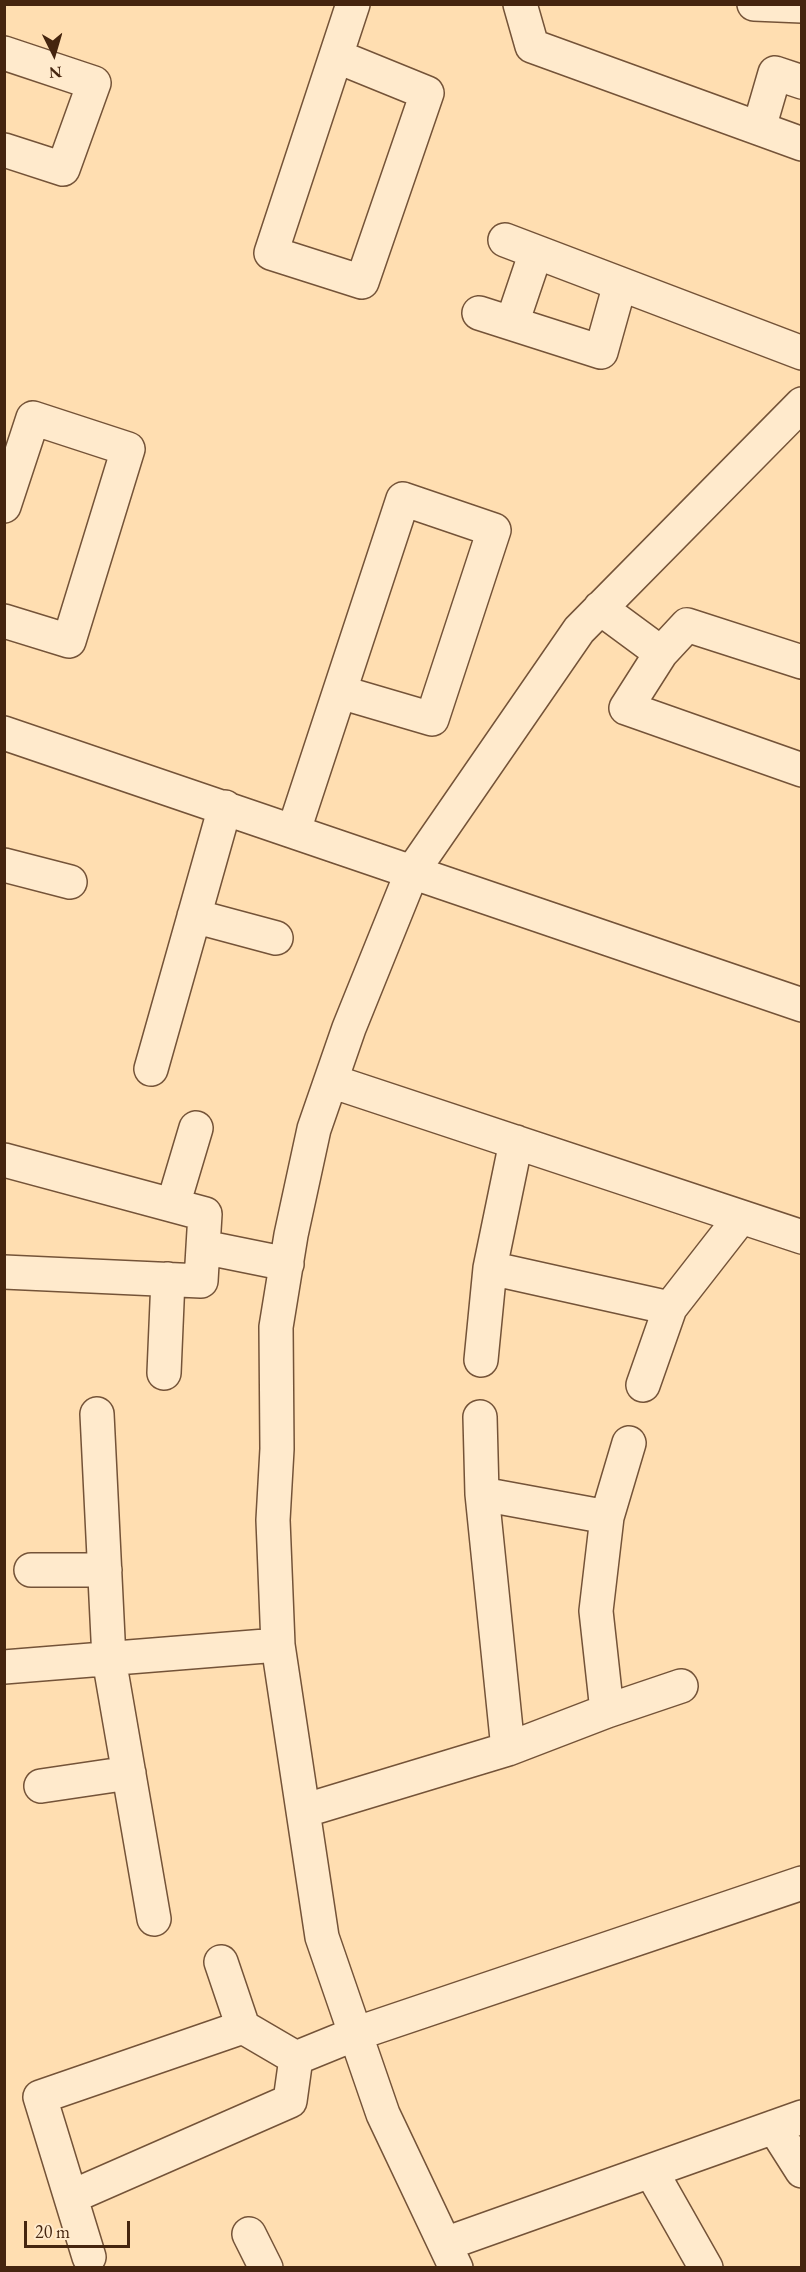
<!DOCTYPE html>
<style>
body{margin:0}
#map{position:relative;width:806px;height:2272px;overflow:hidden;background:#ffdeb1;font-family:"EB Garamond",serif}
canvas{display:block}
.frame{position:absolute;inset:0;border:6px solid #45250f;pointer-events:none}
.north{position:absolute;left:24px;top:24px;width:60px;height:60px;-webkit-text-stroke:4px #ffeacc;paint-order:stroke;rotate:175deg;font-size:16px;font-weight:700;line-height:24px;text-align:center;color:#45250f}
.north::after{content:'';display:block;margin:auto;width:21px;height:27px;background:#45250f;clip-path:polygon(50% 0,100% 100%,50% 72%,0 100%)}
.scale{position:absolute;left:24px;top:2221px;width:106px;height:27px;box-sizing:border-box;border:3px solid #45250f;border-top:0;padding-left:8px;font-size:18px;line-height:21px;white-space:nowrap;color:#45250f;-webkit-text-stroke:4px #ffeacc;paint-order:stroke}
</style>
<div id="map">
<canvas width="806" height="2272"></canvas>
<div class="frame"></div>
<div class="north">N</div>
<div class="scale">20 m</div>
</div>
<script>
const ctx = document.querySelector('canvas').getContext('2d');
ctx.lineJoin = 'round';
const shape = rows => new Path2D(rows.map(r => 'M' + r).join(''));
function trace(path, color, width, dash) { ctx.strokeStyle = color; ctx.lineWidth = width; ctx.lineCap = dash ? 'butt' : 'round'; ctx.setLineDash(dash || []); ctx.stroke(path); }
const minor = shape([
 [520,4,532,46,802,144],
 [754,4,802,6],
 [4,53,94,83,63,169,4,150],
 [336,56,427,93,362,282,271,253,353,4],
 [759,128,775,73,802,82],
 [505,240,802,353],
 [479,313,601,352,620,284],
 [512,323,536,252],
 [4,506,33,418,128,449,69,641,4,621],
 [600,608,661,653],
 [802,662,687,625,661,653,626,708,802,770],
 [4,733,802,1005],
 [294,830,403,499,494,530,432,719,340,692],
 [4,865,70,882],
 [194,916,276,938],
 [151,1069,225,807],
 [331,1081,802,1237],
 [4,1160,205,1214,203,1247],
 [173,1205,196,1128],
 [490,1268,670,1308],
 [4,1272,201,1281,203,1247,287,1264],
 [481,1360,490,1268,516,1142],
 [164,1373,168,1279],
 [643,1385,670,1308,741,1217],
 [97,1414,109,1659,154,1919],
 [480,1417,482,1494,508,1749],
 [482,1494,607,1517],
 [31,1570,105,1570],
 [4,1667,278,1645],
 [607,1711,596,1611,607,1517,629,1443],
 [41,1786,129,1773],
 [303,1811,508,1749,607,1711,681,1686],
 [221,1962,243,2027,296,2058],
 [296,2058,355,2034,802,1883],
 [774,2127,802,2171],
 [651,2171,706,2268],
 [71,2197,290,2101,296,2058],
 [249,2234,266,2268],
 [445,2244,802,2117],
 [89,2257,40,2097,243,2027],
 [456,2268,383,2114,322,1937,278,1645,273,1520,277,1449,276,1327,291,1235,314,1129,349,1028,412,872,579,630,802,404]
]);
trace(minor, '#745338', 36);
trace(minor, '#ffeacc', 33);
</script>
